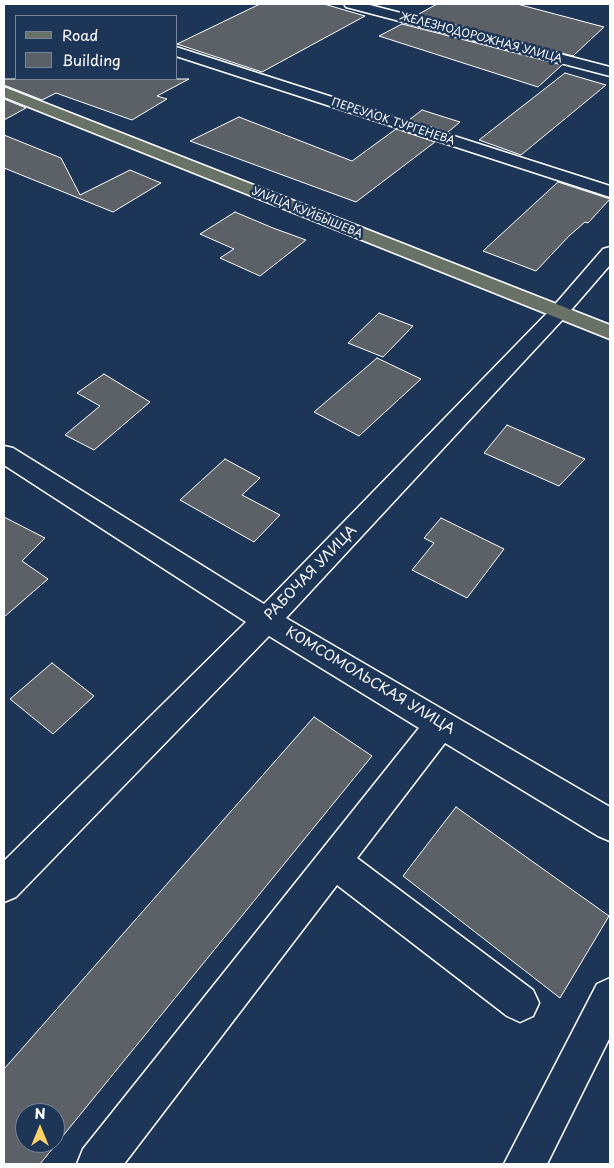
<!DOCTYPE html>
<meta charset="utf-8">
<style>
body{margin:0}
#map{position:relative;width:614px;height:1168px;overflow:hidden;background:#1d3557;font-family:"Playpen Sans",sans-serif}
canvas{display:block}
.frame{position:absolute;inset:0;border:5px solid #fff;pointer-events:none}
.legend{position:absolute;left:15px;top:15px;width:162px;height:65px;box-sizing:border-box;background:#1d3557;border:1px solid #77869a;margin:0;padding:6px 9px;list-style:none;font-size:15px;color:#fff}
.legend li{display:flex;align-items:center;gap:10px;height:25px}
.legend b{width:25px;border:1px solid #77869a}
.north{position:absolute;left:15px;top:1103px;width:50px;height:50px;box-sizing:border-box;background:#1d3557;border:1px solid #77869a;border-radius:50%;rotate:0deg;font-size:14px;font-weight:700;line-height:20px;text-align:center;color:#fff}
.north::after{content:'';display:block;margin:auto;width:18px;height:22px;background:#ffd166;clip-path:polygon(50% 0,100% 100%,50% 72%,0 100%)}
</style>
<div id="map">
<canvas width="614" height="1168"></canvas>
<div class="frame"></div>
<ul class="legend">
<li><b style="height:6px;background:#697266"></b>Road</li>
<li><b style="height:14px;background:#5c6067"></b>Building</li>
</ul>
<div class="north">N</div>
</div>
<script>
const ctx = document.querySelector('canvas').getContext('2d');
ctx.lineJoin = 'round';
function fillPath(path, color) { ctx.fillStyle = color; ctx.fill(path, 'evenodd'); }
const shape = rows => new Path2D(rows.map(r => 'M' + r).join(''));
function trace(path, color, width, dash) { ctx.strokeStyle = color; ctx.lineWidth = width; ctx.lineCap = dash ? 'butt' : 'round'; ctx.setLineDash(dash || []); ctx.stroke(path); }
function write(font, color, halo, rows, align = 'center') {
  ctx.font = font + ' "Playpen Sans",sans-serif'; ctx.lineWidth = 5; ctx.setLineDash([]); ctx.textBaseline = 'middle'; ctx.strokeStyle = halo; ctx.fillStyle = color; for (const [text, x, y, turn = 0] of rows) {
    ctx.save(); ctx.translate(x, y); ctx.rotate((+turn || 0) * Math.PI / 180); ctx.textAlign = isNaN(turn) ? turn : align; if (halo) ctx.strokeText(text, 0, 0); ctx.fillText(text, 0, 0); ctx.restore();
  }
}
const building = shape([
 [260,4,324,4,365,16,262,72,177,44,260,4],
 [437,4,517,4,604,27,573,56,417,15,437,4],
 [402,24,562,65,538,87,379,36,402,24],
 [565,73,606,85,521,155,479,140,565,73],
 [4,79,189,79,157,96,167,99,132,120,56,93,42,100,4,85,4,79],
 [4,99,26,108,4,120,4,99],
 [422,110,460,122,448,132,409,120,422,110],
 [239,117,352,161,396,129,435,142,356,202,190,141,239,117],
 [4,135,61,158,80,195,130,170,161,183,113,212,4,168,4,135],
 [558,182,610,199,588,223,585,222,569,236,536,271,483,251,558,182],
 [235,212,273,228,306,240,260,276,220,258,234,249,200,234,235,212],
 [379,313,413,326,383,357,348,343,379,313],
 [377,358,421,379,359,436,314,412,377,358],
 [104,374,150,402,94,450,65,435,100,406,77,393,104,374],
 [507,425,585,459,559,486,484,453,507,425],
 [225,459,260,478,242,495,280,515,254,542,180,500,225,459],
 [4,517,45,538,22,561,48,579,4,617,4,517],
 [441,518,504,549,467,598,412,570,434,543,424,538,441,518],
 [52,663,94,696,53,734,10,699,52,663],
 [314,717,372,756,40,1164,4,1164,4,1069,314,717],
 [25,1113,55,1113,55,1143,25,1143,25,1113],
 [456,807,609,916,560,998,403,876,456,807]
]);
const minor = shape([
 [344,4,366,4,610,67,610,76,346,7,344,4],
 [176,47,610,186,610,197,176,56,176,47],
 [610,247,610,265,565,317,286,618,610,807,610,841,598,836,445,743,357,858,533,990,539,1003,533,1016,520,1022,507,1016,337,885,124,1164,77,1164,83,1149,419,728,269,636,16,897,4,902,4,861,246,622,4,465,4,446,13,448,264,604,551,309,603,249,610,247],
 [610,978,610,1037,547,1164,504,1164,597,984,610,978]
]);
const primary = shape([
 [4,87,610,325,610,339,4,97,4,87]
]);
const farStreetnames = [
 ["ЖЕЛЕЗНОДОРОЖНАЯ УЛИЦА",481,38,15],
 ["ПЕРЕУЛОК ТУРГЕНЕВА",393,122,18],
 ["УЛИЦА КУЙБЫШЕВА",307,213,22]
];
const streetNames = [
 ["РАБОЧАЯ УЛИЦА",311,573,-46],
 ["КОМСОМОЛЬСКАЯ УЛИЦА",370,681,31]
];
fillPath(building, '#5c6067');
trace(building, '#fff', 1);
trace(minor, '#fff', 3);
trace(primary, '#fff', 3);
fillPath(minor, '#1d3557');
fillPath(primary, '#697266');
write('11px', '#fff', '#1d3557', farStreetnames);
write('14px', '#fff', '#1d3557', streetNames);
</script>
